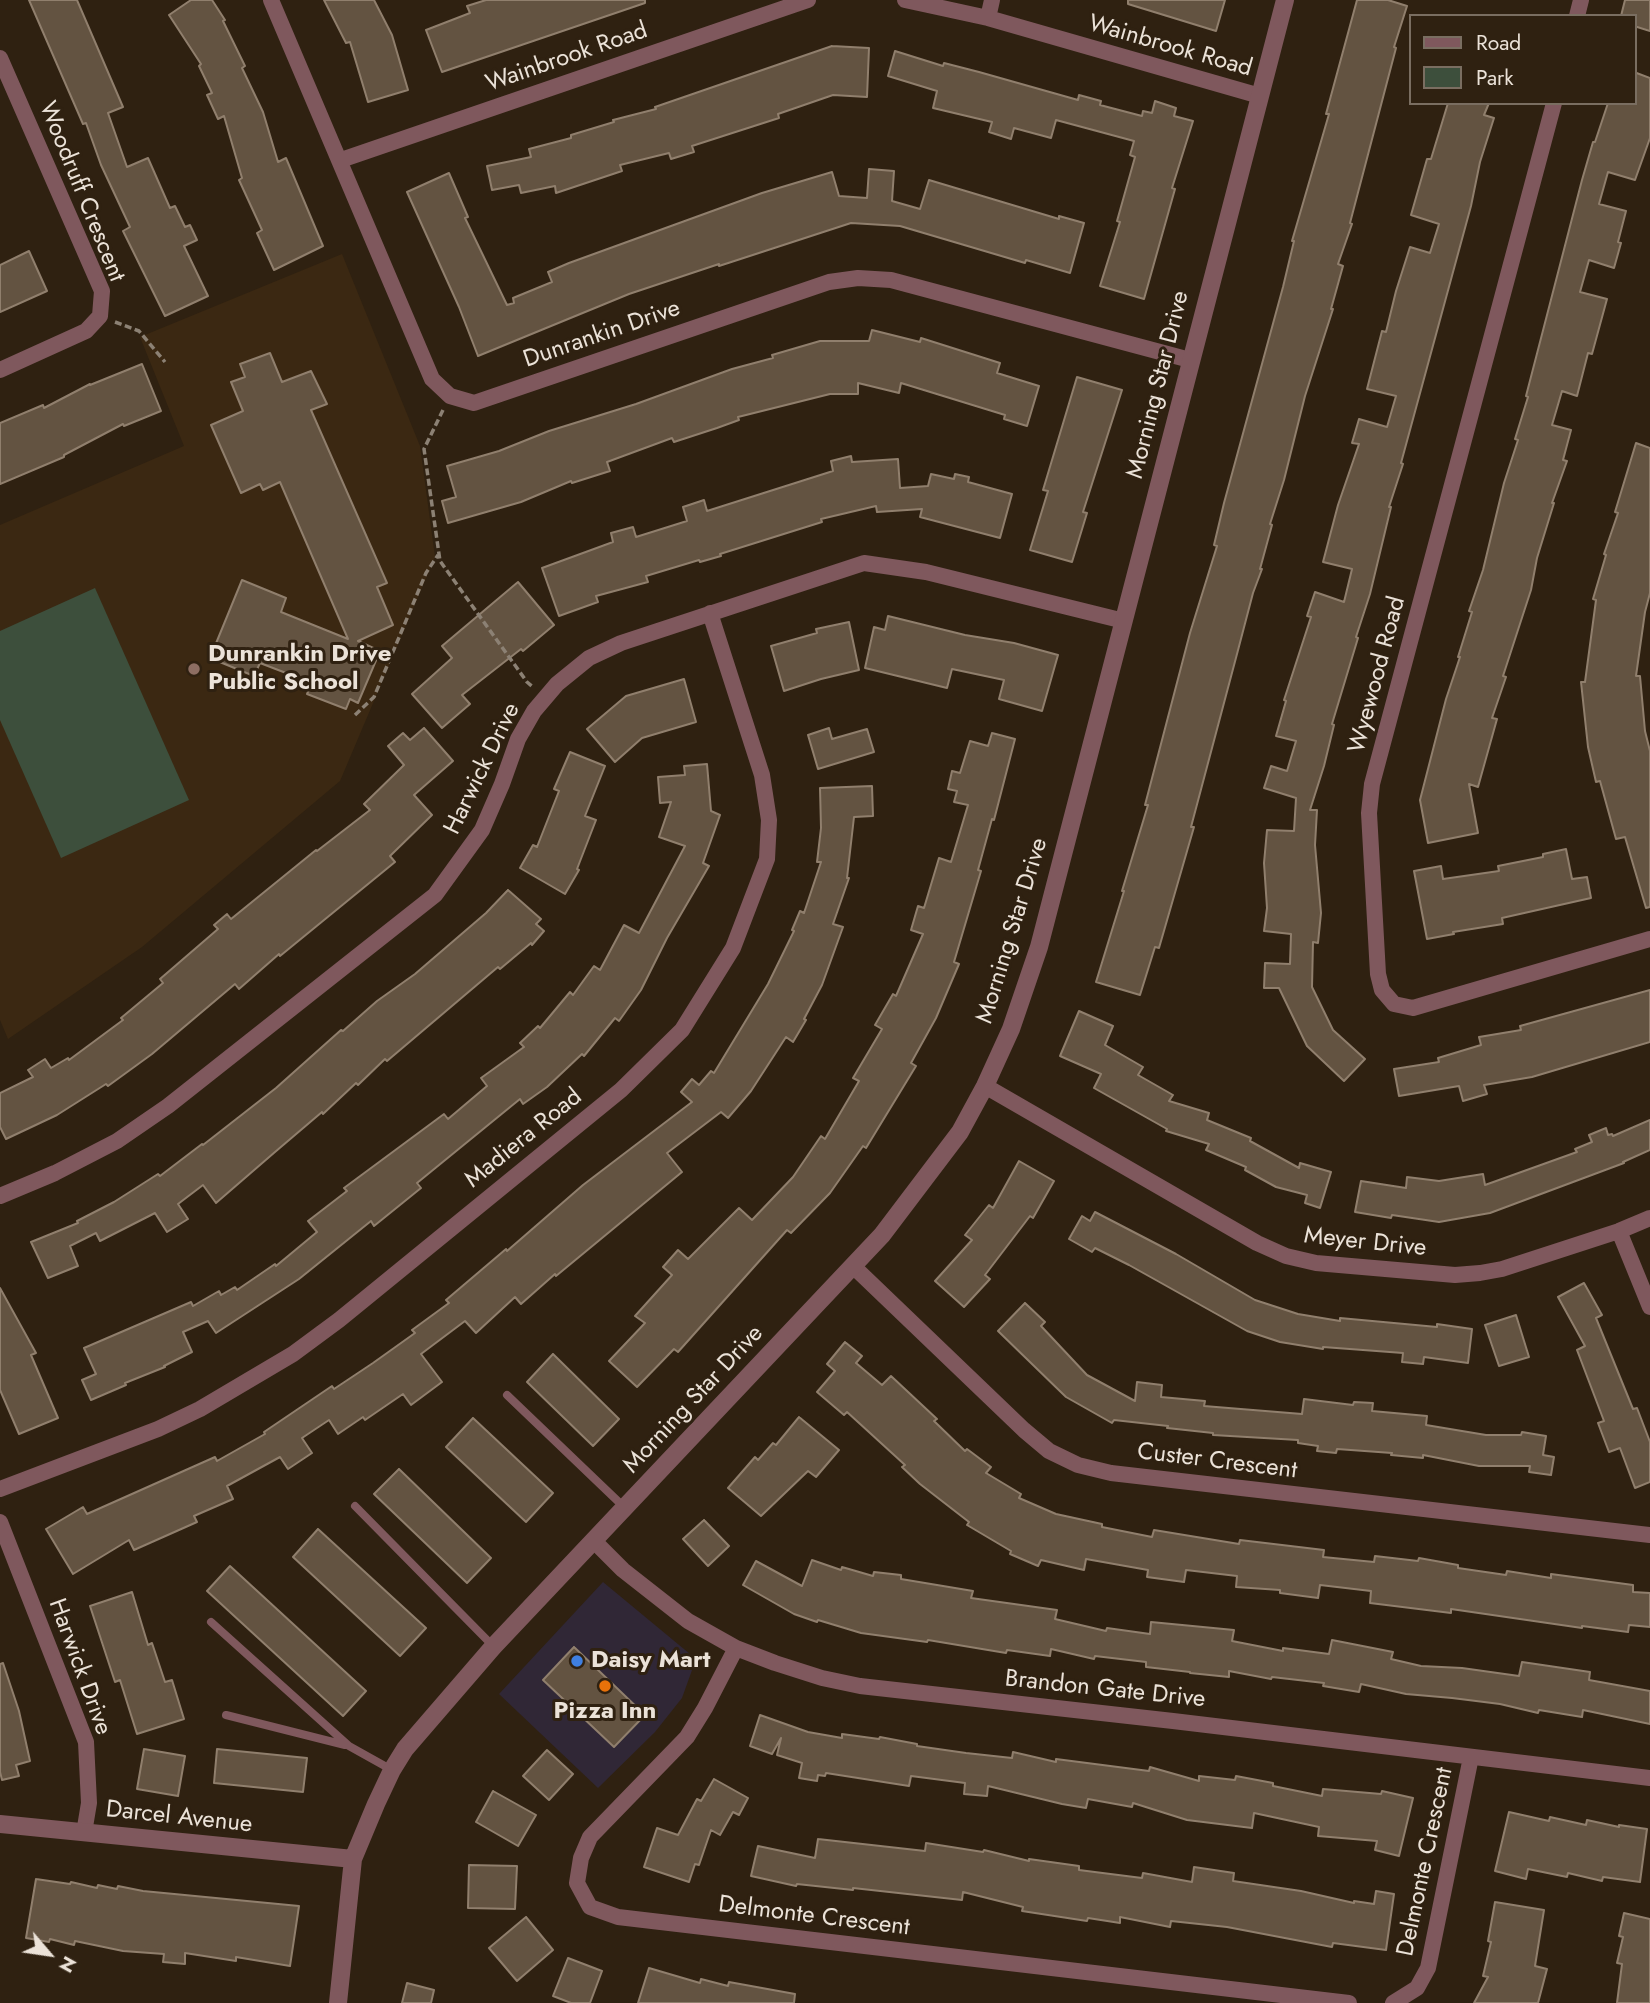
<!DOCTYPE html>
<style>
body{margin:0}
#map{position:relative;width:1650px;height:2003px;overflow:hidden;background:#2f2111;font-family:Jost,sans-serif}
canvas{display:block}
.legend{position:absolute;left:1409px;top:14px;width:228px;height:91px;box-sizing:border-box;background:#2f2111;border:2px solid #7a6e61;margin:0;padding:9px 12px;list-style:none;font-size:21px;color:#ebe2d8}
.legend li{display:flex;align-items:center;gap:14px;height:35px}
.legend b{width:35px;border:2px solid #7a6e61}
.north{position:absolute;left:14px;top:1919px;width:70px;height:70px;-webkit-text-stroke:5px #2f2111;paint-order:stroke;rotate:119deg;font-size:19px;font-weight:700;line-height:28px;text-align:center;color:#ebe2d8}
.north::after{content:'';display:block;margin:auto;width:24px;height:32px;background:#ebe2d8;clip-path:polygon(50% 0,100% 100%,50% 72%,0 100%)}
</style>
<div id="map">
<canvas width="1650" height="2003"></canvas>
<ul class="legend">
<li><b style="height:9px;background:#7f585d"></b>Road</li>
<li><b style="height:19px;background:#3d4f3c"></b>Park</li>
</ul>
<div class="north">N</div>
</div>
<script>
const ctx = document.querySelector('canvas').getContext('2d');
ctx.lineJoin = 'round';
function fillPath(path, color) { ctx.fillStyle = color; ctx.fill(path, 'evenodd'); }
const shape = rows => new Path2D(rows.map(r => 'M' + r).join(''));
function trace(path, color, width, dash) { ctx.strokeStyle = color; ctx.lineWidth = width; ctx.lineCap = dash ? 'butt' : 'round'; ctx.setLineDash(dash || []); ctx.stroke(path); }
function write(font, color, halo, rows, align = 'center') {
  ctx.font = font + ' Jost,sans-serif'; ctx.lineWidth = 6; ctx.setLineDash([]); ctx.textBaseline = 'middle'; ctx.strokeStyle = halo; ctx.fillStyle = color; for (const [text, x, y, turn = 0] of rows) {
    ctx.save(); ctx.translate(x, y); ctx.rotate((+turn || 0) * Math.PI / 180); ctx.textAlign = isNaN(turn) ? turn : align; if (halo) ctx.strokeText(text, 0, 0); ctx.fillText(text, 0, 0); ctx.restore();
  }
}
const commercial = shape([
 [603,1582,696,1659,682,1698,655,1732,598,1788,499,1694]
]);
const built = shape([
 [342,254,420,446,435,557,340,781,142,947,8,1039,0,1020,0,525,184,446,140,337]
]);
const green = shape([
 [95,588,189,800,61,858,0,720,0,631]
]);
const building = shape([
 [29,0,77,0,123,107,108,113,127,167,148,158,170,208,175,206,185,227,190,225,197,240,184,246,208,296,165,316,123,231,130,227,101,165,86,123,83,124,29,0],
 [191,0,212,0,225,20,223,21,245,66,242,68,263,112,278,162,286,158,323,246,274,270,257,233,262,230,239,180,242,178,224,116,218,119,207,95,212,93,199,66,201,64,169,15,191,0],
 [324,0,374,0,392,35,408,90,368,102,350,42,346,43,324,0],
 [486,0,645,0,645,3,442,72,426,30,470,13,467,6,486,0],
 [1128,0,1225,0,1216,31,1128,4,1128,0],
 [1357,0,1388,0,1407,6,1394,47,1396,48,1350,223,1352,224,1338,264,1343,266,1331,309,1333,309,1305,396,1284,480,1270,524,1272,525,1260,569,1262,569,1253,593,1237,654,1191,827,1194,827,1159,948,1155,947,1140,995,1096,982,1124,891,1122,891,1148,805,1145,805,1190,633,1217,546,1214,545,1224,503,1283,287,1294,241,1292,241,1329,114,1326,114,1357,0],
 [1625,0,1650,0,1650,31,1634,26,1634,16,1621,16,1625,0],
 [832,46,869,48,867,97,833,95,778,114,779,118,692,146,694,152,671,159,669,153,620,165,622,171,556,193,555,186,521,193,519,185,492,190,487,166,531,157,529,149,571,138,571,135,614,122,613,120,656,109,655,107,832,46],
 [895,51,943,66,944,63,979,72,1078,100,1079,95,1101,101,1100,105,1142,116,1143,111,1152,113,1155,101,1176,108,1174,116,1193,121,1172,188,1175,189,1144,299,1100,286,1120,222,1117,221,1135,157,1130,155,1134,141,1056,120,1051,138,1014,128,1011,139,989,132,992,122,933,108,937,91,888,76,895,51],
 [1634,72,1650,78,1650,138,1635,180,1608,172,1599,204,1626,211,1618,242,1621,243,1614,268,1589,260,1580,292,1607,299,1592,354,1588,353,1577,396,1562,391,1552,425,1571,430,1563,460,1567,461,1552,503,1554,503,1537,558,1531,590,1503,676,1506,677,1492,718,1497,719,1478,787,1469,784,1478,833,1428,843,1420,800,1446,699,1460,657,1458,657,1472,612,1469,611,1483,570,1504,483,1518,440,1515,439,1528,397,1526,396,1582,180,1593,142,1595,142,1608,103,1634,103,1634,72],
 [1448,103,1489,103,1484,115,1494,118,1480,162,1471,206,1401,463,1403,464,1389,507,1391,507,1370,594,1356,637,1358,638,1332,724,1334,725,1324,766,1310,810,1317,810,1315,845,1321,913,1318,943,1313,942,1312,987,1333,1030,1365,1059,1344,1081,1307,1046,1279,988,1264,988,1265,963,1290,964,1291,934,1264,931,1267,908,1264,863,1267,830,1294,831,1296,798,1264,788,1271,766,1287,771,1296,741,1276,736,1286,701,1284,700,1311,617,1307,616,1315,592,1344,602,1352,569,1323,562,1338,505,1359,444,1352,443,1359,419,1387,427,1396,396,1367,389,1382,331,1386,332,1396,291,1410,247,1430,253,1439,224,1411,215,1427,159,1431,159,1448,103],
 [869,169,894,171,892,201,920,209,929,180,1059,219,1059,216,1084,223,1070,273,1026,260,1025,263,900,226,851,223,719,266,719,264,629,294,478,356,459,307,407,192,449,173,468,217,465,218,507,305,514,303,513,298,552,282,548,272,569,263,762,193,832,172,839,196,867,198,869,169],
 [29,251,47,291,0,312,0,265,29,251],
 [872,330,920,342,921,338,1000,363,997,373,1039,386,1027,426,1004,419,1005,415,901,383,899,393,858,383,858,394,830,394,738,417,739,420,717,428,674,442,672,438,607,462,610,471,572,483,571,481,521,502,448,523,442,501,456,497,447,466,499,451,549,431,636,404,732,369,773,358,772,355,820,341,869,341,872,330],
 [270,353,282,382,311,371,327,404,311,410,387,583,377,587,393,625,358,641,380,651,358,703,350,699,346,709,307,694,312,683,260,663,254,676,210,658,242,580,286,598,281,612,348,639,280,482,263,490,260,484,241,493,211,425,243,411,231,382,245,377,240,364,270,353],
 [142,364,161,411,124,426,123,424,64,455,64,457,0,484,0,423,43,405,44,408,90,384,90,385,142,364],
 [1077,377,1122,390,1083,512,1087,513,1072,562,1030,550,1048,491,1043,490,1077,377],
 [1636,443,1650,448,1650,593,1645,612,1636,676,1640,676,1645,731,1650,751,1650,907,1646,908,1625,837,1616,839,1600,781,1596,782,1588,747,1581,682,1585,682,1596,600,1593,599,1606,555,1604,554,1618,513,1615,512,1636,443],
 [851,456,852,462,898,459,900,488,928,486,931,474,954,479,955,474,969,477,968,482,1012,494,1000,538,920,517,922,509,877,512,876,506,821,519,822,522,720,554,721,556,700,562,699,560,646,576,648,582,596,596,598,602,559,616,542,568,613,542,611,533,633,527,636,537,687,521,683,507,704,500,707,511,833,471,831,461,851,456],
 [518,582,554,625,523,651,521,649,462,695,470,704,442,728,412,694,452,658,442,646,518,582],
 [888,616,965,635,1014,643,1058,655,1042,711,999,699,1004,680,952,669,947,688,865,668,874,627,885,630,888,616],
 [849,622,859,670,821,679,784,691,771,646,817,633,816,629,849,622],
 [684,679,696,722,642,738,615,762,587,729,626,696,684,679],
 [424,728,453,761,414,795,432,815,390,856,395,862,280,956,279,954,239,989,235,984,152,1054,108,1086,106,1084,57,1115,6,1139,0,1127,0,1093,33,1077,28,1070,45,1059,51,1068,68,1058,69,1060,123,1020,121,1018,163,983,160,979,218,929,214,925,227,914,231,919,316,850,317,851,370,810,364,804,404,765,388,746,403,733,410,740,424,728],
 [829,728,832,739,867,729,874,752,818,769,808,735,829,728],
 [992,733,1015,739,994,820,992,819,978,870,981,871,954,962,959,964,936,1018,911,1063,916,1066,866,1148,863,1146,830,1193,791,1233,787,1230,678,1352,674,1349,637,1387,609,1361,645,1323,635,1316,672,1275,663,1267,678,1250,688,1259,739,1208,752,1220,793,1177,821,1136,825,1139,859,1081,853,1078,882,1029,875,1025,893,994,896,996,923,934,911,930,918,906,924,908,939,858,951,862,968,805,954,802,957,791,948,789,952,771,960,773,970,741,988,746,992,733],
 [570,752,605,766,585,816,596,820,577,869,579,870,565,894,520,868,533,845,537,847,559,791,554,789,570,752],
 [707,764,711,811,720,815,703,863,709,866,667,938,641,990,619,1021,615,1018,584,1056,582,1054,547,1087,523,1104,520,1099,417,1183,421,1188,374,1226,371,1221,299,1279,216,1333,208,1321,183,1332,192,1352,164,1366,165,1367,125,1383,126,1385,91,1400,82,1380,96,1374,84,1348,191,1302,193,1306,219,1291,221,1295,235,1287,237,1290,275,1264,276,1266,317,1232,308,1221,347,1191,344,1188,444,1114,448,1119,487,1086,481,1078,524,1047,520,1043,538,1026,540,1028,570,992,573,995,594,966,600,970,624,925,639,933,685,846,659,837,671,802,660,803,658,777,685,775,684,766,707,764],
 [872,786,873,816,854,817,847,878,849,878,833,924,843,927,822,985,804,1019,806,1020,793,1042,786,1037,751,1091,728,1118,721,1112,667,1153,682,1172,556,1276,555,1274,521,1304,515,1297,476,1333,465,1321,421,1354,442,1382,411,1405,403,1394,365,1420,363,1417,338,1434,329,1420,302,1438,312,1453,288,1469,280,1457,227,1486,233,1499,194,1516,197,1522,134,1550,129,1540,73,1574,46,1529,83,1507,87,1514,215,1457,217,1461,265,1434,264,1432,332,1386,334,1389,373,1363,415,1333,412,1330,449,1303,446,1300,506,1249,507,1251,583,1185,692,1102,681,1092,692,1079,699,1085,711,1071,714,1073,768,984,794,931,792,930,800,911,804,913,821,862,817,862,821,828,820,788,872,786],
 [1566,849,1572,879,1587,877,1591,898,1502,918,1503,924,1453,932,1454,934,1427,939,1414,871,1441,866,1443,879,1499,871,1498,866,1543,857,1543,854,1566,849],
 [508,890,541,919,536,924,544,931,532,945,531,943,500,969,498,967,387,1061,385,1059,358,1085,356,1083,323,1114,322,1112,275,1152,216,1203,203,1185,178,1204,188,1219,167,1232,155,1213,100,1241,96,1233,70,1246,78,1266,48,1278,31,1242,78,1223,77,1221,114,1202,158,1174,160,1176,202,1144,203,1145,276,1088,341,1030,343,1031,377,1001,415,974,486,913,508,890],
 [1650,990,1650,1042,1532,1077,1484,1085,1487,1094,1463,1101,1459,1086,1399,1096,1394,1069,1439,1062,1438,1058,1481,1045,1479,1037,1521,1030,1520,1026,1650,990],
 [1079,1011,1113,1026,1105,1045,1143,1067,1138,1075,1173,1095,1169,1101,1209,1113,1207,1120,1251,1138,1250,1141,1299,1168,1300,1163,1331,1172,1320,1208,1305,1203,1307,1195,1276,1187,1245,1170,1246,1167,1206,1150,1209,1144,1166,1131,1167,1129,1094,1088,1101,1074,1060,1056,1079,1011],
 [1650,1120,1650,1150,1623,1162,1624,1163,1490,1213,1439,1222,1392,1215,1391,1218,1355,1212,1361,1181,1406,1188,1407,1177,1439,1181,1483,1174,1485,1185,1577,1152,1575,1149,1592,1142,1589,1135,1606,1128,1608,1135,1612,1134,1613,1136,1650,1120],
 [1019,1161,1054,1181,1033,1218,1030,1216,985,1275,990,1279,964,1307,935,1281,972,1240,965,1235,989,1205,993,1208,1019,1161],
 [1095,1212,1176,1254,1255,1300,1298,1314,1340,1321,1340,1318,1437,1327,1437,1324,1472,1329,1468,1363,1424,1357,1423,1364,1402,1362,1403,1353,1323,1347,1323,1349,1280,1342,1247,1331,1129,1265,1095,1248,1092,1252,1069,1239,1082,1216,1090,1221,1095,1212],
 [1584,1283,1602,1315,1596,1318,1633,1409,1637,1408,1650,1442,1650,1482,1635,1488,1620,1448,1609,1452,1598,1423,1604,1421,1577,1350,1585,1346,1558,1297,1584,1283],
 [0,1288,36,1353,31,1355,58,1418,19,1434,0,1390,0,1288],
 [1025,1303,1045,1322,1041,1326,1087,1375,1135,1401,1137,1382,1162,1385,1161,1397,1205,1401,1204,1406,1302,1414,1304,1399,1353,1405,1354,1402,1373,1403,1372,1411,1427,1416,1426,1425,1486,1435,1521,1435,1522,1432,1546,1436,1543,1455,1554,1457,1551,1475,1529,1472,1530,1466,1479,1466,1423,1455,1423,1458,1391,1455,1392,1453,1337,1449,1336,1453,1317,1451,1318,1446,1298,1443,1298,1440,1213,1435,1213,1433,1167,1428,1168,1426,1114,1420,1112,1423,1066,1397,998,1331,1025,1303],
 [1516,1315,1529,1357,1499,1366,1485,1325,1516,1315],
 [845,1342,862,1356,856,1363,882,1385,891,1376,937,1419,934,1421,965,1451,967,1449,991,1467,986,1473,1021,1494,1019,1498,1056,1514,1102,1524,1102,1527,1152,1537,1154,1530,1239,1544,1240,1540,1324,1550,1323,1557,1374,1562,1375,1556,1418,1561,1419,1558,1458,1565,1458,1568,1506,1575,1507,1571,1551,1578,1551,1574,1633,1585,1633,1592,1650,1593,1650,1627,1629,1625,1628,1632,1582,1626,1582,1628,1451,1609,1451,1613,1370,1603,1371,1591,1320,1585,1318,1598,1280,1593,1280,1590,1236,1587,1237,1576,1186,1570,1184,1582,1147,1577,1148,1570,1086,1559,1084,1570,1041,1560,1038,1566,1010,1554,1011,1551,967,1525,969,1522,920,1484,902,1467,905,1465,847,1412,844,1415,817,1392,835,1371,827,1364,845,1342],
 [553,1354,619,1419,593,1446,527,1382,553,1354],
 [799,1417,839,1450,816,1477,808,1471,761,1516,728,1488,755,1457,758,1460,773,1443,776,1445,799,1417],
 [473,1418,553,1493,526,1522,446,1447,473,1418],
 [399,1469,491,1558,467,1583,374,1494,399,1469],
 [704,1520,729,1546,708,1566,683,1539,704,1520],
 [318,1529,426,1628,400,1656,293,1557,318,1529],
 [812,1560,841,1570,842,1567,873,1576,874,1572,901,1575,901,1579,973,1591,971,1598,1057,1610,1055,1619,1106,1631,1107,1628,1150,1634,1151,1622,1234,1630,1232,1641,1283,1651,1283,1648,1329,1654,1332,1640,1393,1652,1391,1659,1421,1666,1462,1668,1519,1676,1522,1662,1590,1672,1589,1680,1650,1691,1650,1724,1583,1710,1582,1717,1539,1710,1538,1713,1500,1704,1452,1698,1406,1694,1361,1684,1359,1692,1323,1686,1324,1683,1272,1677,1271,1679,1229,1671,1229,1677,1190,1673,1190,1672,1146,1667,1146,1662,1095,1656,1094,1659,1051,1649,1050,1656,1007,1650,1006,1653,928,1640,927,1642,861,1633,818,1620,817,1622,794,1614,743,1585,756,1561,802,1586,812,1560],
 [230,1566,366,1691,343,1716,207,1591,230,1566],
 [132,1592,148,1645,152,1643,165,1682,172,1680,184,1719,137,1734,120,1680,115,1682,90,1606,132,1592],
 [574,1647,645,1715,614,1747,543,1680,574,1647],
 [3,1663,19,1711,30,1761,16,1765,19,1776,2,1780,0,1772,0,1664,3,1663],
 [760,1715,808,1732,842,1738,842,1734,879,1739,880,1737,917,1744,917,1746,966,1753,1012,1758,1013,1752,1056,1762,1056,1759,1149,1771,1150,1767,1199,1781,1199,1776,1235,1780,1236,1776,1273,1783,1273,1786,1322,1796,1323,1789,1381,1794,1382,1791,1413,1798,1399,1856,1375,1850,1377,1841,1318,1836,1319,1827,1254,1813,1252,1828,1187,1820,1133,1803,1132,1807,1088,1799,1086,1808,1062,1804,988,1786,987,1796,964,1794,965,1783,911,1776,909,1786,826,1773,825,1776,818,1775,817,1781,799,1778,802,1763,777,1755,781,1738,772,1754,750,1746,760,1715],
 [144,1749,185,1756,178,1796,137,1789,144,1749],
 [217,1749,307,1758,303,1792,214,1783,217,1749],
 [547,1750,573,1774,549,1800,523,1776,547,1750],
 [714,1779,748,1798,739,1815,733,1812,720,1835,711,1830,699,1865,695,1864,689,1882,644,1867,657,1828,678,1835,697,1799,701,1801,714,1779],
 [493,1791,536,1815,518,1846,476,1822,493,1791],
 [1509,1812,1549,1821,1550,1817,1586,1825,1587,1820,1619,1827,1619,1825,1647,1829,1640,1882,1603,1877,1602,1881,1568,1873,1567,1877,1528,1869,1526,1879,1495,1871,1509,1812],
 [818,1839,925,1851,926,1843,983,1852,984,1850,1029,1861,1029,1859,1079,1866,1079,1870,1142,1878,1143,1873,1192,1882,1194,1867,1234,1873,1233,1881,1301,1891,1354,1903,1354,1901,1374,1904,1376,1891,1394,1894,1386,1950,1333,1943,1332,1947,1227,1927,1171,1921,1170,1927,1120,1917,1120,1923,1088,1918,1087,1921,1022,1911,1023,1907,963,1892,962,1900,853,1888,853,1890,797,1884,796,1886,751,1876,758,1846,815,1858,818,1839],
 [469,1865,517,1866,515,1909,468,1908,469,1865],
 [36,1879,70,1884,71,1882,97,1888,98,1885,117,1889,118,1886,143,1891,299,1906,290,1966,236,1957,236,1961,185,1953,185,1964,163,1962,164,1954,123,1951,75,1941,74,1945,50,1939,49,1942,26,1938,36,1879],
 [1495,1902,1544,1910,1535,1966,1547,1969,1538,2003,1474,2003,1488,1977,1483,1976,1491,1942,1488,1941,1495,1902],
 [1624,1913,1650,1919,1650,2003,1617,2003,1622,1964,1617,1963,1623,1937,1619,1936,1624,1913],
 [526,1917,553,1950,517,1981,489,1948,526,1917],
 [568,1958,602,1971,590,2003,571,2003,553,1996,568,1958],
 [649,1968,700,1983,701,1979,728,1986,729,1982,795,1994,794,2003,638,2003,649,1968],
 [407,1983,434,1990,431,2003,402,2003,407,1983]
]);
const path = shape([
 [115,322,139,331,165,362],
 [443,410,424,449,440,561,527,682,534,688],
 [355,715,374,697,426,573,438,555]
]);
const service = shape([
 [507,1395,625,1508],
 [355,1506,493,1646],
 [211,1622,349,1746,392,1770],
 [226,1715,345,1745]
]);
const minor = shape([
 [271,0,432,379,450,396,474,403,829,282,858,278,891,280,1190,360],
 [905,0,988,18,1260,96],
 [1577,16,1581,0],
 [988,18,992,0],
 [0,58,102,291,100,316,86,331,0,370],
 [1554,103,1372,784,1369,813,1378,974,1382,990,1394,1004,1413,1008,1650,939],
 [341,160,808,0],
 [985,1086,1257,1243,1286,1256,1316,1263,1455,1275,1480,1273,1502,1269,1619,1231,1650,1218],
 [0,1196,55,1173,117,1141,168,1106,435,895,482,830,502,784,518,739,534,711,557,684,589,658,621,643,864,563,926,572,1124,621],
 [1619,1231,1650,1307],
 [854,1267,1024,1430,1049,1451,1078,1465,1111,1473,1650,1535],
 [0,1489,158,1429,200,1409,293,1354,339,1320,621,1090,682,1030,733,948,767,859,769,820,762,775,710,613],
 [0,1522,86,1742,89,1803,84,1833],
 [594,1541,623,1570,688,1621,736,1648,775,1663,822,1678,860,1686,1173,1721,1650,1778],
 [736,1648,705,1708,687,1737,590,1837,581,1858,577,1883,590,1907,618,1917,1349,2003],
 [1393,2003,1417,1988,1428,1968,1471,1757]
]);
const tertiary = shape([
 [0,1824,353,1859],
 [338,2003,353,1859,376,1804,392,1770,405,1749,493,1647,882,1235,960,1132,985,1086,1011,1029,1039,947,1285,0]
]);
const markers = [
 [194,669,7,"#8d6e63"],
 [577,1661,7,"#3f7fe0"],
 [605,1686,7,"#e8710a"]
];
const streetNames = [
 ["Wainbrook Road",1170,47,16],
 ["Wainbrook Road",567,58,-19],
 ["Woodruff Crescent",81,192,68],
 ["Dunrankin Drive",602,335,-19],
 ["Morning Star Drive",1159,385,-76],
 ["Wyewood Road",1378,675,-75],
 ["Harwick Drive",483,769,-64],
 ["Morning Star Drive",1013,931,-73],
 ["Madiera Road",524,1139,-39],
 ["Meyer Drive",1365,1243,6],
 ["Morning Star Drive",694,1400,-47],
 ["Custer Crescent",1217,1462,7],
 ["Harwick Drive",79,1667,70],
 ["Brandon Gate Drive",1105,1690,6],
 ["Darcel Avenue",179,1818,6],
 ["Delmonte Crescent",1426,1862,-78],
 ["Delmonte Crescent",814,1917,7]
];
const poiNames = [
 ["Dunrankin Drive",208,655],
 ["Public School",208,683],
 ["Daisy Mart",591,1661],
 ["Pizza Inn",605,1712,"center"]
];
fillPath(commercial, '#302736');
fillPath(built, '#3b2812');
fillPath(green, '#3d4f3c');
fillPath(building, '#635341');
trace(building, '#907f6d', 2);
trace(path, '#8c8174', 3.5, [7, 3.5]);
trace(service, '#7f585d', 8);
trace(minor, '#7f585d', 16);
trace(tertiary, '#7f585d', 18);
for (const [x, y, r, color] of markers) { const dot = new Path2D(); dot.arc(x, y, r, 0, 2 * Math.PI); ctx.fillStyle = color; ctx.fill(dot); trace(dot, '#2f2111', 2.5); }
write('24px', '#ebe2d8', '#2f2111', streetNames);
write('bold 24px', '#ebe2d8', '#2f2111', poiNames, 'left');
</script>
